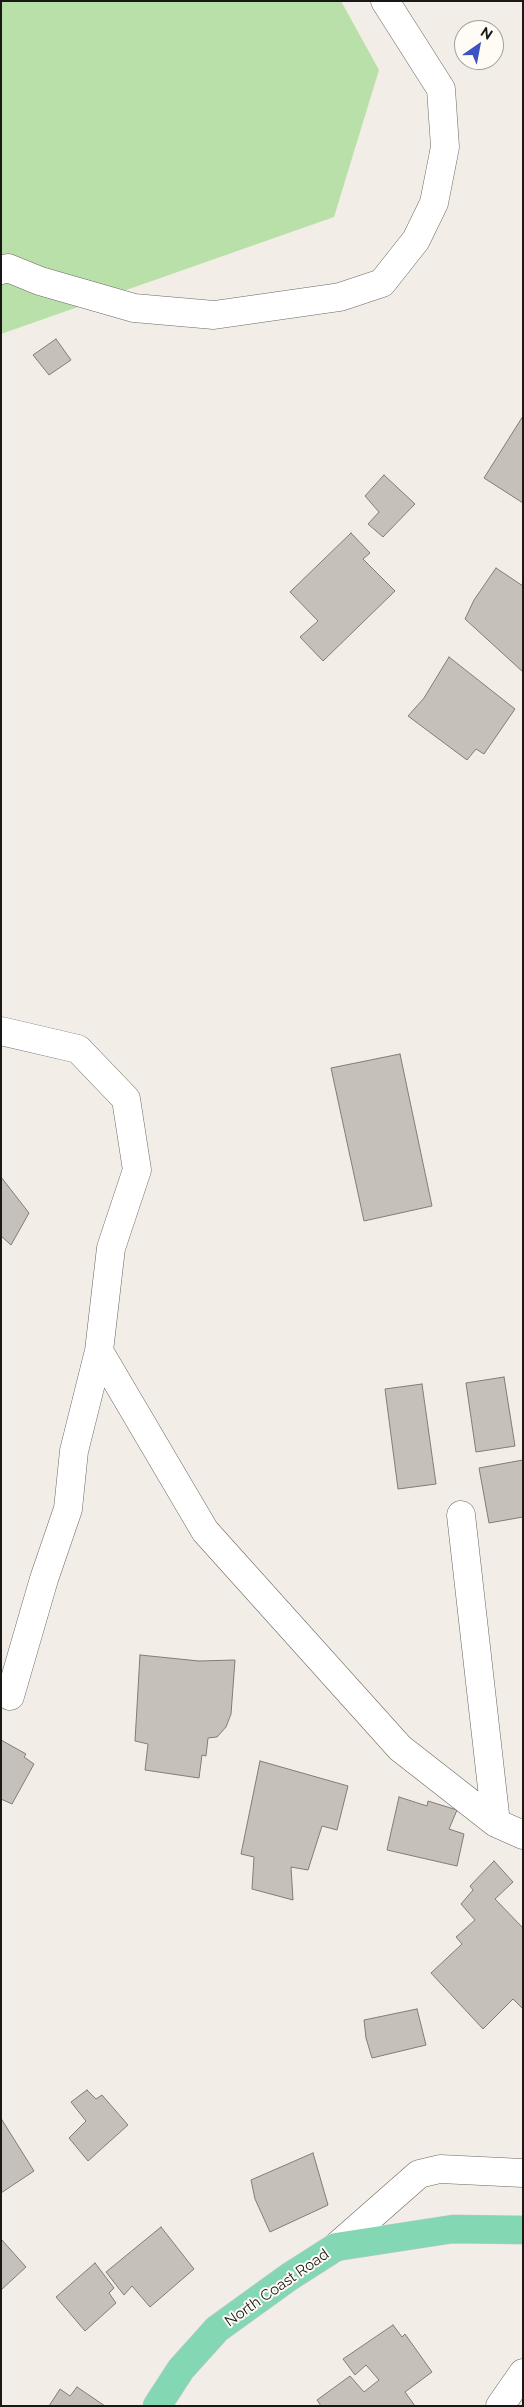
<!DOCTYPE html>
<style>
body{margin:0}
#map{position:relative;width:524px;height:2407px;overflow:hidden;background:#f2ede6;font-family:Raleway,sans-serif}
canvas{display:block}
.frame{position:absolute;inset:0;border:2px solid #191815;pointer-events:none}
.north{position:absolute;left:454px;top:20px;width:50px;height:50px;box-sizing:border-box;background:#fffbf5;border:1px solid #a3a09b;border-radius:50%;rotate:33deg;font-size:14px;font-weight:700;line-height:20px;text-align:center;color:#191815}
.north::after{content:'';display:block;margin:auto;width:18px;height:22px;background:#3d52c5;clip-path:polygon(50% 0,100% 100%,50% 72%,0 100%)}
</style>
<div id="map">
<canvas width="524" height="2407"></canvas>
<div class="frame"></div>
<div class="north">N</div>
</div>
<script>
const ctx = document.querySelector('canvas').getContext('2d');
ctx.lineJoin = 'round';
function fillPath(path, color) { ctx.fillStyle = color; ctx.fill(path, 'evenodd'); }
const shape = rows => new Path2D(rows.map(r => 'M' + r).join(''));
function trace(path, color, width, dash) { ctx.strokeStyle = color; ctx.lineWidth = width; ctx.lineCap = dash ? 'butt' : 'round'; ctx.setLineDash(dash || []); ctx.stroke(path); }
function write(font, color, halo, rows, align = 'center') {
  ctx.font = font + ' Raleway,sans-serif'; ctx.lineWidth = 4; ctx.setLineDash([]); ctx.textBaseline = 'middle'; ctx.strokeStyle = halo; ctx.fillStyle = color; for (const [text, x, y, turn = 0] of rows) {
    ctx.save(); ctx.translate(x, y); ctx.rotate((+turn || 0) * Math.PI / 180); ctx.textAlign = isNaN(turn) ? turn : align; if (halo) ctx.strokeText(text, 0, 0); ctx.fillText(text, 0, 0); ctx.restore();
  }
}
const green = shape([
 [1,1,341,1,379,70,334,217,1,334]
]);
const building = shape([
 [56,339,71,360,49,375,33,355,56,339],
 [523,416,523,503,484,478,523,416],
 [384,475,415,504,383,537,368,524,379,512,365,496,384,475],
 [351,533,370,553,363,559,395,591,323,661,300,637,318,621,290,592,351,533],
 [496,568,523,586,523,672,465,619,474,600,496,568],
 [449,657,515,709,484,754,476,749,467,760,408,716,424,698,449,657],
 [400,1054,432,1206,364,1221,331,1068,400,1054],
 [1,1177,29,1213,11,1245,1,1236,1,1177],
 [504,1377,515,1446,476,1452,466,1383,504,1377],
 [422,1384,436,1484,398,1489,385,1389,422,1384],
 [523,1460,523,1517,489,1523,479,1468,523,1460],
 [140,1655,199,1661,235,1660,231,1714,226,1727,217,1737,208,1738,206,1756,202,1755,199,1778,145,1770,148,1744,135,1741,140,1655],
 [1,1740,26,1754,24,1757,34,1764,12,1804,1,1799,1,1740],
 [260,1761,348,1786,337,1830,322,1826,308,1870,291,1867,293,1900,252,1889,254,1857,241,1854,260,1761],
 [399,1797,427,1806,428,1801,457,1810,449,1829,464,1834,457,1866,387,1850,399,1797],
 [494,1861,513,1882,495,1899,523,1928,523,2009,513,1999,483,2029,431,1973,462,1944,456,1937,475,1920,461,1904,473,1890,470,1886,494,1861],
 [417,2009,426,2045,372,2058,366,2038,364,2020,417,2009],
 [87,2090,96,2099,102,2095,128,2125,88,2161,69,2138,86,2121,71,2102,87,2090],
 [2,2120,34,2171,1,2193,1,2120,2,2120],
 [313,2153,328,2205,270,2232,255,2199,251,2180,313,2153],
 [161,2227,194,2269,150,2307,132,2286,124,2295,106,2272,161,2227],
 [1,2239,26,2267,1,2290,1,2239],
 [95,2263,114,2288,109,2293,116,2303,85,2331,56,2297,95,2263],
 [393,2325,402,2337,405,2334,432,2372,405,2392,415,2406,321,2406,317,2400,350,2376,364,2392,379,2380,366,2365,355,2375,343,2359,393,2325],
 [77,2387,105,2406,49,2406,60,2389,70,2396,77,2387]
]);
const minor = shape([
 [1,270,8,268,40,281,134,308,214,315,340,297,382,283,416,240,434,203,445,147,441,89,385,1],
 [1,1031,78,1049,126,1099,137,1170,111,1248,99,1351,205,1531,400,1748,496,1823,523,1835],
 [461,1515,496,1823],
 [10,1696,44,1579,68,1509,74,1451,99,1351],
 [336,2247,419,2174,440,2169,523,2173],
 [500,2406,523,2373]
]);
const major = shape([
 [157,2406,181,2369,217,2329,289,2277,336,2247,453,2229,523,2230]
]);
const streetNames = [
 ["North Coast Road",277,2288,-35]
];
fillPath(green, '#bae0aa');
fillPath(building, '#c5c0ba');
trace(building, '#817d76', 1);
trace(minor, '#6c6862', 29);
trace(major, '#ccc', 29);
trace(minor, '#fff', 28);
trace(major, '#83d7b3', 28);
write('15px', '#191815', '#fffbf5', streetNames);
</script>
